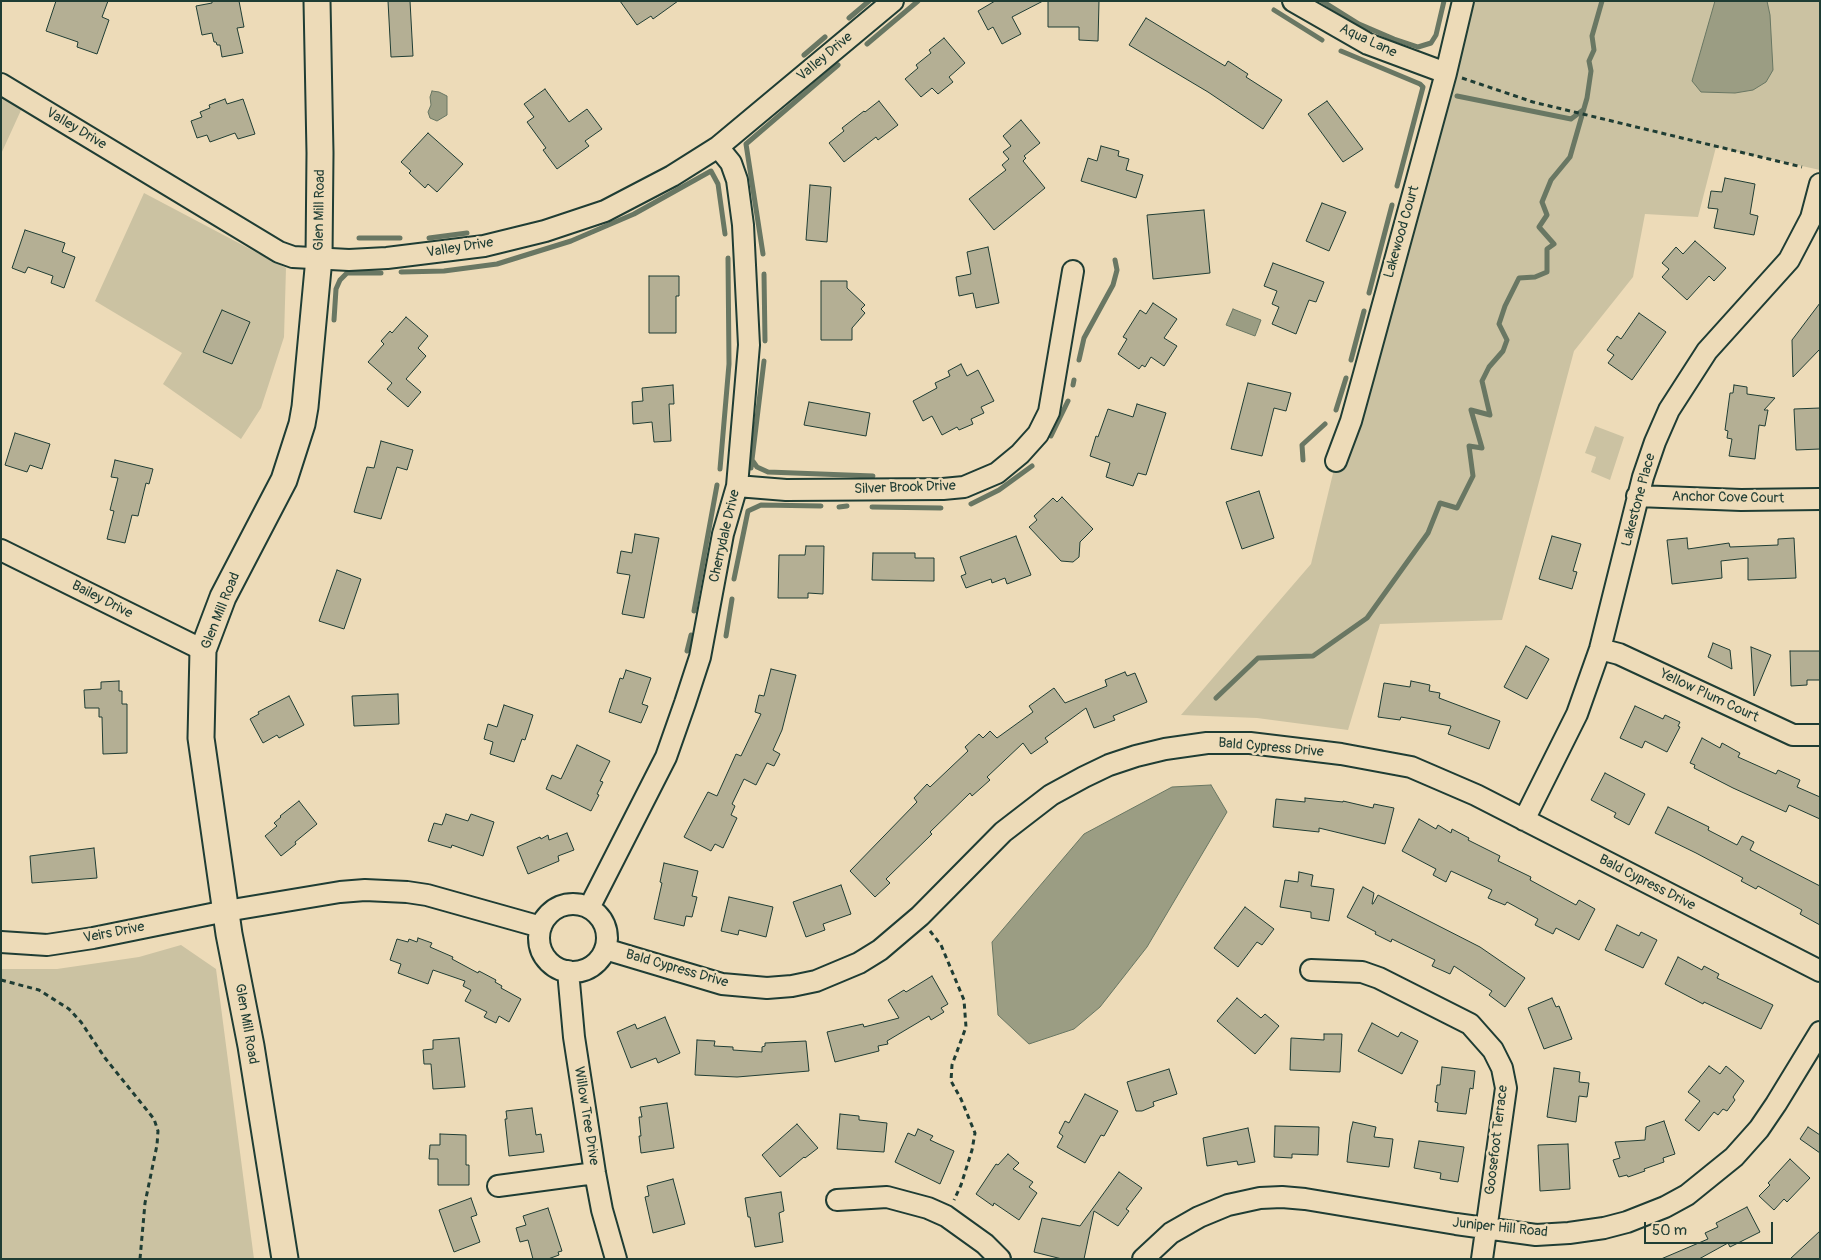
<!DOCTYPE html>
<style>
body{margin:0}
#map{position:relative;width:1821px;height:1260px;overflow:hidden;background:#eddbb8;font-family:Pangolin,sans-serif}
canvas{display:block}
.frame{position:absolute;inset:0;border:2px solid #1f3d34;pointer-events:none}
.scale{position:absolute;left:1644px;top:1222px;width:129px;height:22px;box-sizing:border-box;border:2px solid #1f3d34;border-top:0;padding-left:6px;font-size:15px;line-height:18px;white-space:nowrap;color:#1f3d34;-webkit-text-stroke:4px #eddbb8;paint-order:stroke}
</style>
<div id="map">
<canvas width="1821" height="1260"></canvas>
<div class="frame"></div>
<div class="scale">50 m</div>
</div>
<script>
const ctx = document.querySelector('canvas').getContext('2d');
ctx.lineJoin = 'round';
function fillPath(path, color) { ctx.fillStyle = color; ctx.fill(path, 'evenodd'); }
const shape = rows => new Path2D(rows.map(r => 'M' + r).join(''));
function trace(path, color, width, dash) { ctx.strokeStyle = color; ctx.lineWidth = width; ctx.lineCap = dash ? 'butt' : 'round'; ctx.setLineDash(dash || []); ctx.stroke(path); }
function write(font, color, halo, rows, align = 'center') {
  ctx.font = font + ' Pangolin,sans-serif'; ctx.lineWidth = 5; ctx.setLineDash([]); ctx.textBaseline = 'middle'; ctx.strokeStyle = halo; ctx.fillStyle = color; for (const [text, x, y, turn = 0] of rows) {
    ctx.save(); ctx.translate(x, y); ctx.rotate((+turn || 0) * Math.PI / 180); ctx.textAlign = isNaN(turn) ? turn : align; if (halo) ctx.strokeText(text, 0, 0); ctx.fillText(text, 0, 0); ctx.restore();
  }
}
const green = shape([
 [1463,1,1820,1,1820,170,1716,147,1698,217,1645,214,1633,277,1574,351,1502,620,1380,624,1348,730,1257,718,1181,715,1311,564,1336,461],
 [1,97,22,108,1,154],
 [144,193,286,268,284,337,261,408,241,439,163,384,182,353,95,301],
 [1595,426,1624,437,1610,480,1591,472,1596,457,1585,453],
 [181,945,216,969,254,1259,1,1259,1,969,57,969,139,957]
]);
const water = shape([
 [1715,1,1767,1,1770,15,1773,70,1766,82,1753,90,1735,93,1701,92,1692,81,1715,1],
 [432,91,439,92,447,96,447,115,437,121,430,118,428,112,431,105,430,97,432,91],
 [1233,309,1261,320,1255,336,1226,325,1233,309],
 [1211,785,1227,812,1147,947,1100,1007,1074,1029,1029,1044,998,1015,992,942,1084,834,1172,787,1211,785]
]);
const stream = shape([
 [1322,1,1359,24,1394,39,1418,47,1431,43,1436,35,1444,1],
 [1274,10,1322,40],
 [849,18,869,1],
 [867,44,918,1],
 [1341,51,1420,84,1423,87,1397,186],
 [804,55,825,37],
 [1457,96,1571,119,1583,110],
 [359,238,400,238],
 [429,238,467,233],
 [763,254,746,144,838,65],
 [401,272,444,271,497,264,571,241,634,214,711,171,718,184,725,234],
 [764,274,765,341],
 [1369,293,1392,205],
 [334,320,336,289,340,280,347,273,381,273],
 [1079,360,1084,338,1113,285,1117,270,1115,260],
 [1351,360,1364,311],
 [1073,385,1074,380],
 [1336,410,1346,378],
 [1051,436,1068,401],
 [752,460,757,467,768,472,873,476],
 [1303,460,1302,445,1325,424],
 [751,468,764,361],
 [720,469,729,364,728,258],
 [971,504,999,490,1032,466],
 [839,507,847,506],
 [872,507,941,508],
 [734,579,748,511,761,505,821,506],
 [694,611,717,485],
 [726,636,732,599],
 [687,651,691,635],
 [1216,698,1258,658,1313,656,1367,618,1428,533,1440,503,1457,508,1473,476,1469,446,1482,448,1471,410,1490,415,1482,381,1489,367,1503,351,1507,340,1499,324,1505,306,1519,278,1535,277,1547,272,1547,249,1554,244,1539,227,1547,215,1542,202,1551,180,1570,157,1587,98,1591,71,1589,61,1594,50,1592,36,1602,1]
]);
const building = shape([
 [56,1,108,1,102,17,109,20,97,54,77,47,78,42,46,31,56,1],
 [212,1,239,1,244,27,237,28,243,53,222,57,220,45,217,45,216,42,214,42,212,33,202,35,196,6,212,3,212,1],
 [388,1,410,1,413,56,391,57,388,1],
 [620,1,678,1,653,19,651,16,637,25,620,1],
 [995,1,1043,1,1012,17,1021,34,1002,44,993,27,988,30,978,11,995,1],
 [1048,1,1099,1,1098,41,1079,40,1079,27,1048,27,1048,1],
 [1146,18,1225,66,1228,61,1248,74,1246,77,1282,100,1263,129,1208,92,1129,45,1146,18],
 [944,38,965,63,949,77,953,82,938,94,932,88,921,97,905,79,918,68,916,65,931,53,929,50,944,38],
 [545,89,569,122,587,109,602,129,585,141,589,146,557,169,543,150,546,148,527,122,534,117,524,104,545,89],
 [225,99,227,104,243,99,255,134,238,139,235,133,210,142,207,135,197,138,191,121,202,117,200,112,210,108,209,105,225,99],
 [879,101,898,125,878,140,876,137,844,162,829,143,844,131,842,128,864,111,865,112,879,101],
 [1327,101,1363,149,1343,162,1308,114,1327,101],
 [1021,120,1040,143,1024,156,1026,158,1023,161,1045,188,994,230,969,199,1006,170,1002,165,1009,159,1003,152,1011,146,1003,136,1021,120],
 [428,133,463,164,437,192,428,184,425,188,409,173,411,171,401,162,428,133],
 [1101,146,1119,151,1118,156,1129,159,1126,170,1143,175,1136,198,1081,181,1088,158,1097,161,1101,146],
 [1725,178,1755,184,1750,214,1758,216,1754,235,1714,228,1718,209,1708,208,1711,191,1722,192,1725,178],
 [810,185,831,187,827,242,806,240,810,185],
 [1322,203,1346,212,1329,251,1306,241,1322,203],
 [1204,210,1210,273,1153,279,1147,215,1204,210],
 [25,230,65,243,62,252,75,257,64,288,51,283,53,276,28,267,25,273,12,268,25,230],
 [1695,241,1726,268,1714,281,1709,276,1687,300,1662,277,1669,269,1662,263,1676,247,1683,254,1695,241],
 [988,247,999,303,976,308,973,293,959,296,956,277,971,274,967,252,988,247],
 [1273,263,1324,282,1316,302,1309,300,1296,334,1272,324,1279,307,1272,304,1277,291,1264,286,1273,263],
 [649,276,679,276,679,296,676,296,676,333,649,333,649,276],
 [821,281,847,281,847,288,865,305,861,309,865,313,852,328,852,340,821,340,821,281],
 [1153,303,1177,319,1164,338,1177,346,1164,366,1151,357,1145,367,1142,365,1139,369,1118,354,1127,339,1123,337,1140,310,1146,314,1153,303],
 [1820,303,1820,349,1793,377,1792,340,1820,303],
 [222,310,250,322,232,364,203,352,222,310],
 [1639,313,1666,332,1632,380,1608,363,1614,355,1607,350,1617,336,1621,339,1639,313],
 [406,317,428,336,418,348,426,356,406,379,421,392,408,407,387,389,392,383,368,362,384,344,381,341,390,331,392,333,406,317],
 [961,364,967,376,978,370,994,401,981,407,984,413,971,419,973,424,959,430,957,427,942,435,932,416,923,421,913,401,937,388,935,383,950,376,948,371,961,364],
 [1248,383,1291,393,1286,411,1274,408,1262,456,1231,449,1248,383],
 [673,385,674,404,669,404,671,441,654,442,652,422,633,424,632,402,643,401,642,388,673,385],
 [1734,385,1747,387,1747,394,1775,398,1764,410,1768,410,1765,426,1759,425,1755,459,1729,456,1732,439,1727,438,1728,431,1725,430,1730,393,1733,393,1734,385],
 [809,402,870,413,866,436,804,425,809,402],
 [1137,404,1166,413,1146,475,1138,473,1133,486,1106,477,1110,463,1090,456,1096,436,1098,437,1108,409,1133,417,1137,404],
 [1820,408,1820,449,1796,450,1794,409,1820,408],
 [15,433,50,444,42,469,30,465,27,472,5,465,15,433],
 [381,441,413,450,407,470,397,467,381,519,354,512,367,467,374,468,381,441],
 [115,460,153,469,149,484,146,483,138,516,132,515,125,543,107,539,114,511,110,510,118,478,111,477,115,460],
 [1259,491,1274,538,1242,549,1226,502,1259,491],
 [1062,497,1093,529,1080,542,1079,557,1073,562,1061,561,1029,527,1037,520,1034,516,1053,498,1057,502,1062,497],
 [635,534,659,538,644,618,622,614,630,575,617,573,621,551,632,553,635,534],
 [1016,536,1031,575,1007,584,1005,578,992,583,991,579,966,588,961,576,966,574,960,557,1016,536],
 [1552,536,1581,544,1573,571,1577,572,1572,589,1539,579,1552,536],
 [1687,538,1688,549,1729,543,1730,547,1778,545,1778,539,1794,538,1796,578,1748,580,1748,558,1721,561,1722,578,1672,584,1667,540,1687,538],
 [806,546,824,546,823,594,808,593,808,598,778,598,779,555,805,555,806,546],
 [873,553,915,553,915,558,934,558,934,581,872,580,873,553],
 [337,570,361,579,344,629,319,621,337,570],
 [1713,643,1730,650,1732,669,1708,657,1713,643],
 [1526,646,1549,659,1527,699,1504,687,1526,646],
 [1751,647,1771,655,1754,696,1751,647],
 [1790,651,1820,651,1820,680,1807,680,1807,685,1791,686,1790,651],
 [771,669,796,675,782,730,773,750,780,754,774,766,767,763,756,785,744,779,732,804,735,806,731,815,737,818,723,848,715,844,711,851,684,837,708,792,717,796,736,754,741,756,761,714,755,712,759,695,764,696,771,669],
 [626,670,651,678,642,704,648,706,641,723,609,712,620,678,623,679,626,670],
 [1125,672,1127,676,1135,673,1147,702,1113,716,1115,720,1094,728,1086,708,1045,738,1048,742,1031,754,1023,743,987,777,990,780,972,796,970,793,930,832,932,834,886,879,890,883,875,897,850,871,917,802,914,798,927,784,930,787,968,751,965,747,979,734,983,738,990,731,997,738,1033,712,1029,706,1054,688,1065,703,1107,686,1105,680,1125,672],
 [119,681,119,691,122,691,122,704,127,704,127,753,103,754,102,717,99,717,99,708,85,708,84,690,101,689,101,682,119,681],
 [1411,681,1430,685,1429,691,1440,693,1439,698,1500,721,1489,749,1448,734,1451,726,1401,717,1400,720,1378,717,1384,683,1410,687,1411,681],
 [398,694,399,724,354,726,352,696,398,694],
 [289,696,304,725,279,738,277,735,263,743,250,719,259,714,258,712,289,696],
 [504,705,533,715,525,740,522,739,514,762,490,754,493,742,484,739,488,724,497,727,504,705],
 [1635,706,1663,719,1665,715,1680,722,1678,726,1680,727,1667,752,1645,741,1642,748,1620,738,1635,706],
 [1702,738,1720,748,1722,743,1740,753,1738,757,1776,774,1778,770,1800,780,1797,787,1820,797,1820,819,1789,805,1786,812,1733,788,1694,768,1695,765,1690,763,1702,738],
 [577,745,610,761,600,781,603,782,597,794,599,795,591,811,546,789,552,775,561,779,577,745],
 [1605,773,1645,794,1629,825,1614,817,1616,813,1591,800,1605,773],
 [1305,798,1343,802,1343,801,1373,808,1374,804,1394,808,1385,844,1319,828,1319,832,1273,827,1276,799,1305,802,1305,798],
 [299,801,317,824,295,842,296,844,281,856,265,836,277,826,274,823,281,817,280,816,299,801],
 [1668,807,1709,827,1708,830,1737,845,1742,836,1754,842,1750,850,1820,886,1820,925,1800,914,1802,910,1758,886,1756,889,1741,881,1743,878,1696,853,1655,833,1668,807],
 [446,814,468,821,471,814,494,822,483,856,452,845,451,848,428,841,434,823,442,825,446,814],
 [1419,819,1436,829,1438,825,1451,833,1452,829,1469,838,1468,840,1500,856,1498,861,1531,877,1530,880,1576,905,1579,900,1595,909,1579,940,1556,928,1553,934,1535,925,1538,919,1507,902,1505,905,1488,898,1492,890,1451,871,1446,882,1433,875,1436,869,1402,851,1419,819],
 [567,833,574,850,558,856,559,861,528,874,517,847,540,837,541,839,548,835,549,840,567,833],
 [94,848,97,878,32,883,30,856,94,848],
 [664,863,698,871,692,896,697,897,692,917,686,916,684,926,654,919,662,883,660,882,664,863],
 [1299,872,1313,875,1311,886,1334,889,1329,921,1311,918,1311,912,1280,907,1285,880,1298,882,1299,872],
 [841,885,851,914,823,924,825,930,806,937,793,902,841,885],
 [1363,887,1374,893,1372,904,1373,904,1378,895,1480,947,1525,978,1505,1007,1489,995,1492,991,1454,966,1450,974,1432,966,1435,960,1392,939,1391,942,1375,934,1376,932,1347,917,1363,887],
 [729,897,773,907,766,937,739,930,738,935,721,931,729,897],
 [1245,907,1274,929,1262,945,1257,942,1238,967,1214,948,1245,907],
 [1617,925,1639,936,1641,932,1657,940,1643,968,1605,950,1617,925],
 [418,938,432,943,430,947,453,957,452,959,478,973,479,971,496,980,495,982,502,986,501,988,521,999,509,1022,499,1016,496,1023,484,1017,487,1012,465,1001,471,990,463,986,465,981,433,970,428,984,398,973,401,964,390,960,397,939,408,942,409,939,417,942,418,938],
 [1678,957,1702,970,1704,966,1719,974,1717,978,1773,1005,1761,1029,1704,1002,1703,1004,1665,984,1678,957],
 [932,976,948,1004,941,1008,944,1012,931,1020,929,1016,887,1041,888,1044,878,1046,879,1051,835,1062,827,1032,863,1024,864,1027,899,1018,888,1000,904,990,906,992,932,976],
 [1237,998,1261,1018,1265,1014,1279,1026,1255,1054,1217,1021,1237,998],
 [1552,998,1556,1007,1559,1006,1572,1039,1544,1049,1528,1008,1552,998],
 [665,1017,680,1053,658,1063,656,1058,631,1068,617,1032,635,1024,637,1029,665,1017],
 [1372,1023,1398,1037,1401,1032,1418,1041,1402,1074,1358,1051,1372,1023],
 [1324,1034,1342,1034,1340,1072,1290,1070,1291,1038,1324,1040,1324,1034],
 [459,1038,465,1087,433,1089,431,1064,424,1064,423,1050,433,1049,433,1040,459,1038],
 [697,1040,715,1041,714,1046,733,1047,733,1050,762,1052,762,1047,765,1046,765,1043,806,1041,809,1071,737,1077,695,1075,697,1040],
 [1709,1066,1720,1074,1726,1066,1744,1081,1733,1097,1735,1100,1727,1111,1723,1109,1718,1115,1714,1112,1699,1131,1685,1120,1700,1101,1688,1092,1709,1066],
 [1442,1067,1475,1071,1473,1089,1470,1088,1466,1114,1437,1111,1438,1103,1435,1102,1437,1085,1440,1085,1442,1067],
 [1554,1068,1580,1072,1579,1082,1589,1083,1587,1097,1579,1096,1576,1122,1547,1117,1554,1068],
 [1169,1069,1177,1094,1153,1102,1154,1106,1142,1111,1136,1111,1127,1082,1169,1069],
 [1085,1094,1118,1111,1104,1136,1101,1135,1085,1163,1057,1147,1063,1136,1059,1133,1065,1121,1069,1123,1085,1094],
 [667,1103,674,1148,641,1153,639,1136,641,1136,639,1117,642,1117,640,1107,667,1103],
 [532,1108,536,1135,541,1134,544,1152,509,1156,505,1119,507,1119,506,1111,532,1108],
 [840,1114,859,1116,859,1120,887,1123,884,1152,837,1149,840,1114],
 [1664,1121,1675,1154,1663,1158,1664,1162,1644,1169,1645,1171,1628,1177,1627,1175,1619,1177,1613,1160,1620,1158,1615,1142,1645,1140,1646,1127,1664,1121],
 [1353,1122,1376,1127,1374,1137,1393,1139,1389,1167,1347,1162,1350,1134,1353,1122],
 [797,1124,818,1148,805,1158,804,1157,780,1177,762,1155,797,1124],
 [1275,1126,1319,1127,1318,1155,1292,1154,1292,1158,1274,1157,1275,1126],
 [1808,1127,1820,1135,1820,1153,1800,1139,1808,1127],
 [1248,1128,1255,1162,1238,1165,1237,1161,1207,1166,1203,1138,1248,1128],
 [918,1129,933,1136,930,1140,954,1151,940,1184,895,1162,908,1133,915,1136,918,1129],
 [440,1134,466,1135,466,1165,469,1165,469,1185,438,1185,438,1159,429,1159,430,1145,440,1145,440,1134],
 [1419,1141,1464,1147,1458,1182,1440,1179,1441,1173,1414,1168,1419,1141],
 [1568,1144,1570,1189,1540,1191,1538,1145,1568,1144],
 [1008,1154,1019,1163,1013,1169,1033,1182,1029,1187,1037,1193,1019,1220,994,1203,993,1206,976,1194,996,1164,998,1165,1008,1154],
 [1790,1159,1810,1178,1787,1202,1784,1199,1774,1210,1759,1196,1770,1185,1768,1183,1790,1159],
 [1119,1172,1142,1188,1126,1209,1129,1211,1118,1226,1094,1211,1084,1259,1062,1259,1034,1252,1042,1218,1080,1226,1119,1172],
 [673,1179,685,1224,653,1233,645,1197,649,1196,647,1186,673,1179],
 [781,1192,784,1211,779,1213,783,1242,755,1247,750,1217,748,1217,745,1198,781,1192],
 [471,1198,477,1215,471,1217,480,1242,454,1252,439,1210,471,1198],
 [1747,1207,1760,1232,1730,1247,1728,1243,1699,1259,1661,1259,1708,1239,1705,1233,1718,1227,1716,1223,1747,1207],
 [548,1208,562,1251,558,1252,559,1255,548,1259,533,1259,528,1240,520,1242,516,1228,526,1225,523,1216,548,1208],
 [1820,1231,1820,1259,1790,1259,1820,1231]
]);
const path = shape([
 [1462,78,1533,102,1802,167],
 [930,931,941,945,964,1000,966,1027,952,1065,951,1081,961,1099,975,1133,972,1150,961,1185,954,1200],
 [1,980,39,990,69,1009,81,1022,105,1058,154,1119,158,1131,157,1145,145,1203,140,1259]
]);
const minor = shape([
 [1293,1,1368,44,1446,73],
 [1,84,279,252,293,257,349,260,387,258,484,246,545,231,605,211,672,176,718,147,893,1],
 [1336,461,1351,421,1364,374,1446,73,1463,1],
 [737,486,786,490,943,489,964,487,997,473,1020,454,1038,434,1049,412,1073,271],
 [1637,496,1741,500,1820,499],
 [1,550,203,650],
 [1600,649,1619,654,1793,735,1820,735],
 [1524,820,1577,714,1600,649,1643,477,1655,442,1669,410,1707,351,1789,260,1811,218,1820,184],
 '539 938a34 34 0 1 1 68 0a34 34 0 1 1-68 0Z',
 [589,908,666,757,685,703,700,657,723,534,737,486,749,345,743,225,737,180,731,163,718,147],
 [1,942,47,945,93,938,226,911,340,892,365,890,407,892,427,895,541,927],
 [605,949,722,984,767,988,792,986,816,981,859,963,880,950,920,916,1003,832,1051,795,1084,777,1109,765,1136,756,1165,749,1207,743,1250,743,1341,754,1411,767,1476,795,1820,971],
 [1311,970,1362,972,1379,978,1470,1024,1493,1050,1502,1068,1506,1088,1482,1259],
 [568,971,574,1037,595,1173,602,1210,616,1259],
 [498,1186,595,1173],
 [837,1200,887,1197,928,1208,946,1216,985,1244,1000,1259],
 [1143,1259,1171,1233,1199,1217,1228,1205,1260,1198,1282,1197,1305,1199,1456,1224,1536,1235,1569,1233,1604,1228,1627,1222,1665,1207,1687,1195,1734,1157,1759,1129,1776,1104,1820,1032]
]);
const major = shape([
 [285,1259,251,1046,229,934,201,738,203,650,223,597,284,480,302,424,305,407,319,258,320,153,317,1]
]);
const streetNames = [
 ["Aqua Lane",1368,41,25],
 ["Valley Drive",825,57,-40],
 ["Valley Drive",76,129,31],
 ["Glen Mill Road",320,210,-89],
 ["Lakewood Court",1402,232,-74],
 ["Valley Drive",460,248,-9],
 ["Silver Brook Drive",905,488,-2],
 ["Anchor Cove Court",1728,498,1],
 ["Lakestone Place",1639,500,-75],
 ["Cherrydale Drive",725,536,-77],
 ["Bailey Drive",102,600,27],
 ["Glen Mill Road",221,611,-68],
 ["Yellow Plum Court",1709,696,25],
 ["Bald Cypress Drive",1271,748,5],
 ["Bald Cypress Drive",1647,883,27],
 ["Veirs Drive",114,933,-11],
 ["Bald Cypress Drive",677,969,16],
 ["Glen Mill Road",246,1024,80],
 ["Willow Tree Drive",586,1116,81],
 ["Goosefoot Terrace",1497,1140,-83],
 ["Juniper Hill Road",1500,1228,6]
];
fillPath(green, '#cbc2a2');
fillPath(water, '#9b9d83');
trace(water, '#697763', 1);
trace(stream, '#697763', 5);
fillPath(building, '#b4af94');
trace(building, '#1f3d34', 1);
trace(minor, '#1f3d34', 24);
trace(major, '#1f3d34', 29);
trace(path, '#1f3d34', 3, [5, 4]);
trace(minor, '#eddbb8', 20);
trace(major, '#eddbb8', 25);
write('14px', '#1f3d34', '#eddbb8', streetNames);
</script>
